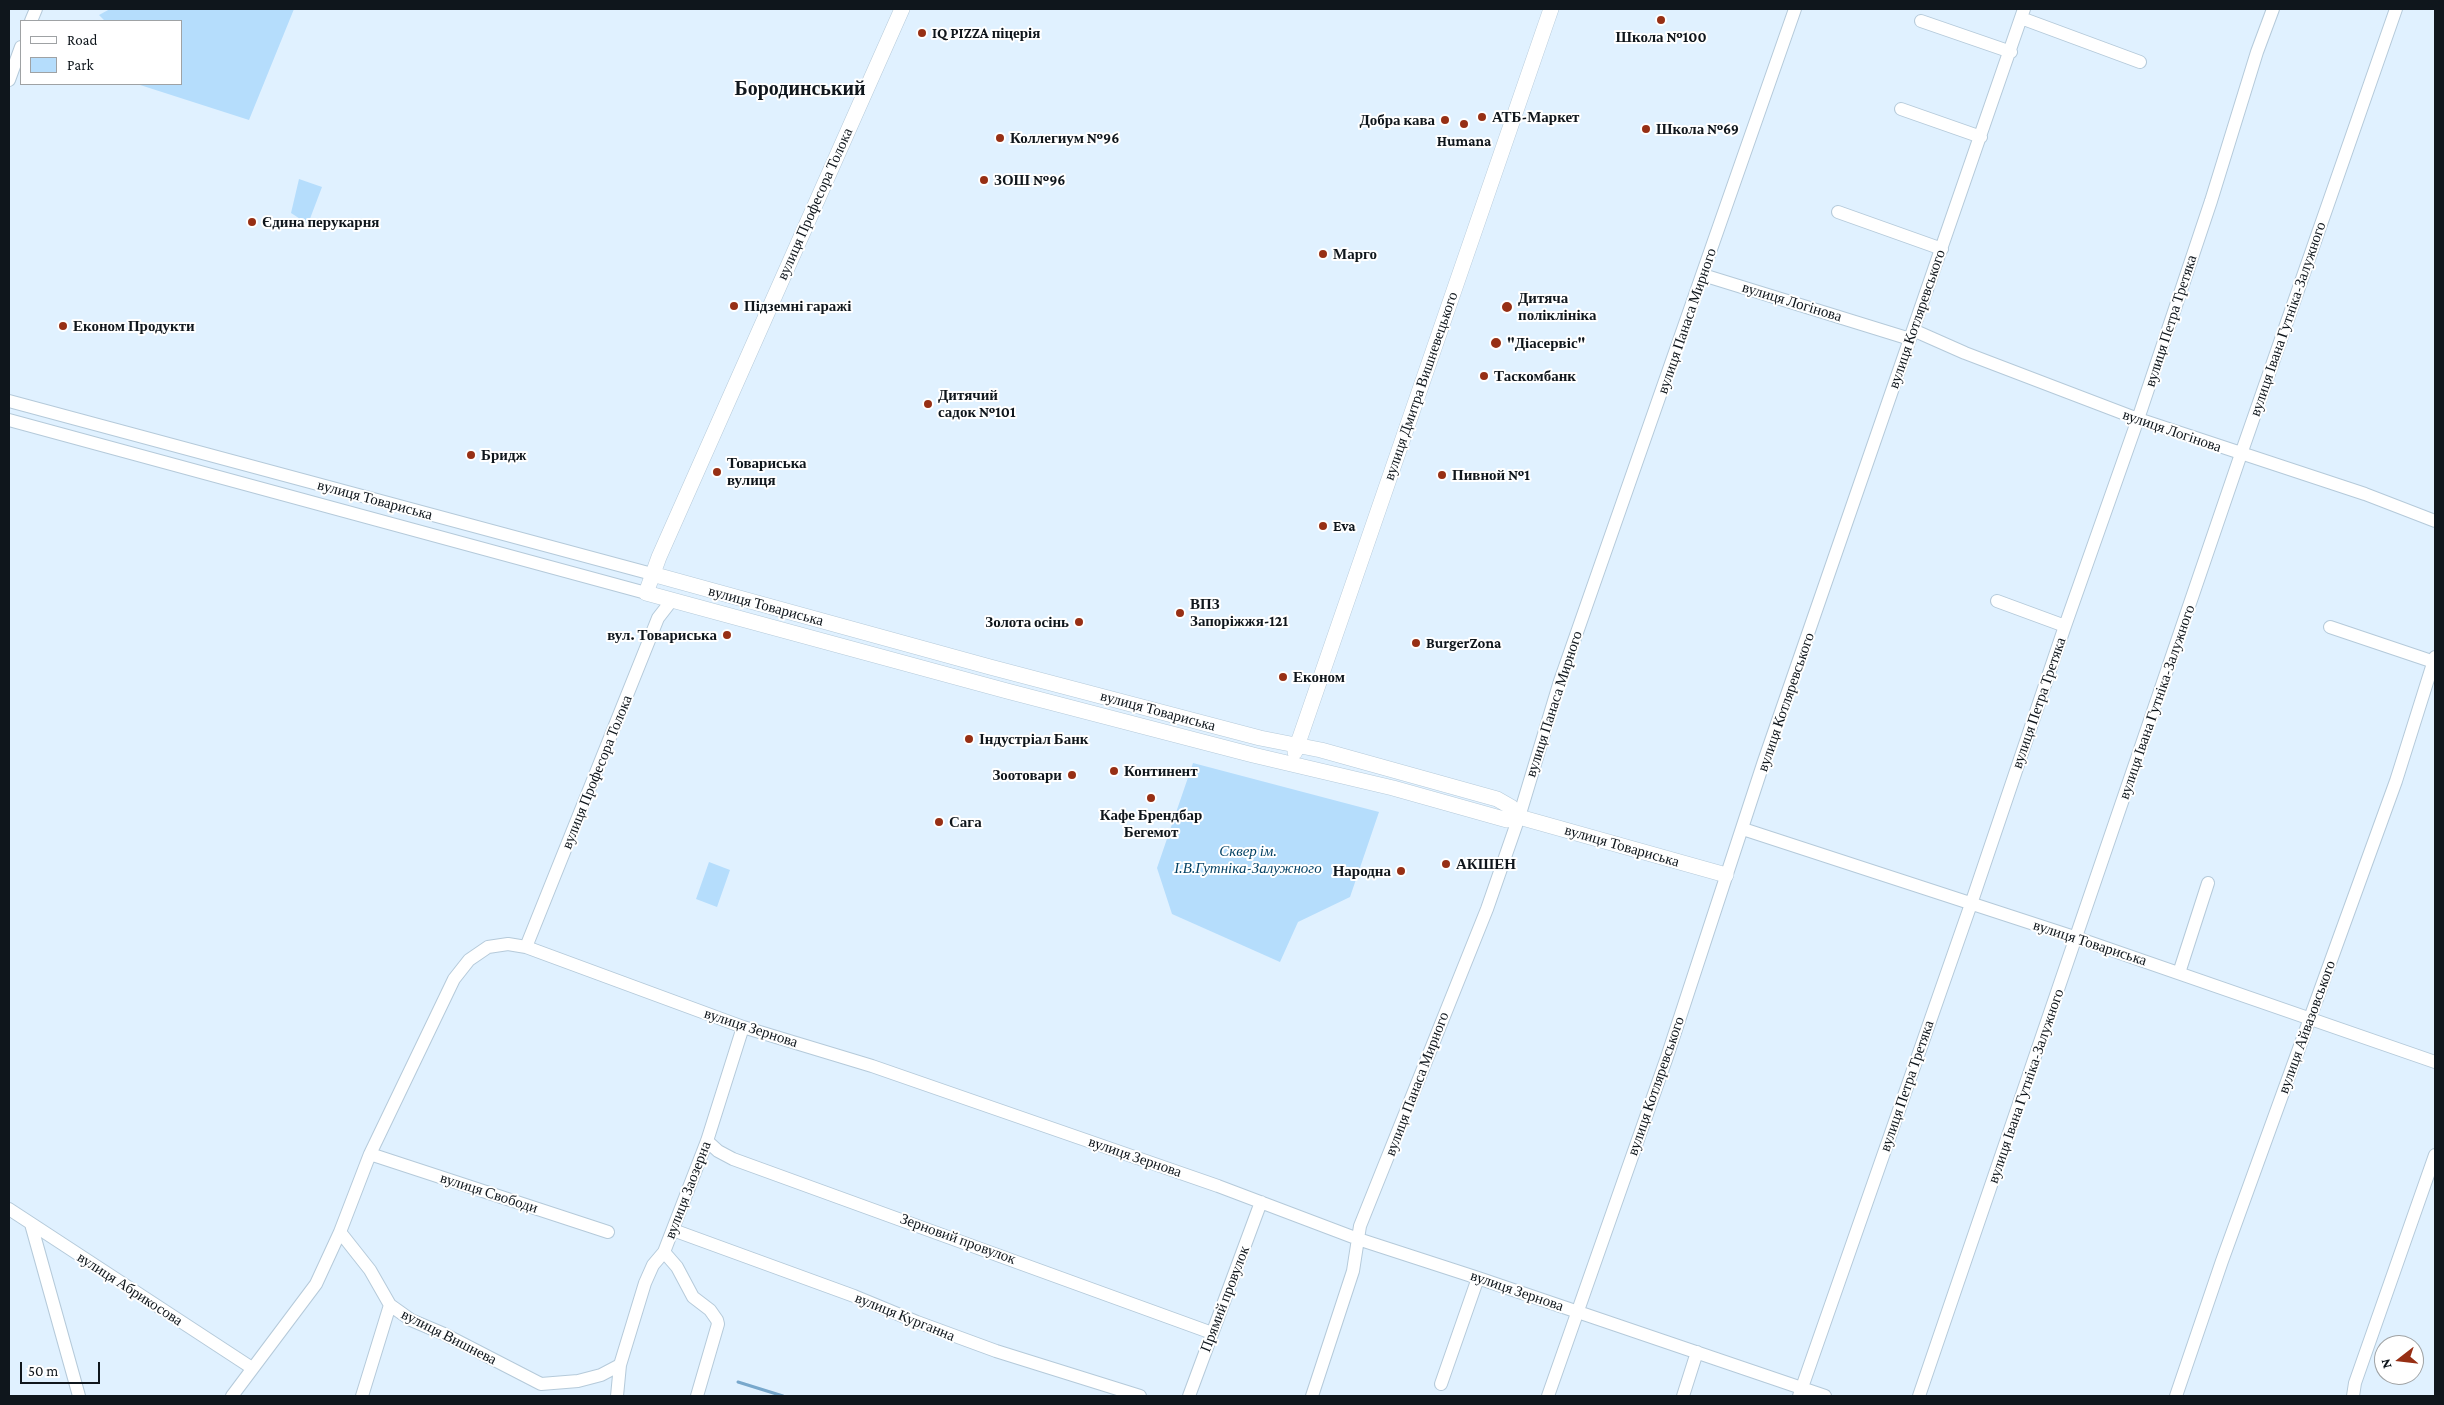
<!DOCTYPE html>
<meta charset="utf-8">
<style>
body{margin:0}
#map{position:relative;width:2444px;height:1405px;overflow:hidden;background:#e0f1ff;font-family:"Crimson Pro",serif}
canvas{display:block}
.frame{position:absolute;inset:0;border:10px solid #0f161c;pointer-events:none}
.legend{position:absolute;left:20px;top:20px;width:162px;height:65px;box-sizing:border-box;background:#fff;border:1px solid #9fa2a4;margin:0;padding:6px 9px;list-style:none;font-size:15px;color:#0f161c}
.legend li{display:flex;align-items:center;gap:10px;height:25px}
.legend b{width:25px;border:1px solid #9fa2a4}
.north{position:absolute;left:2374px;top:1335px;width:50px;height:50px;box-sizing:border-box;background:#fff;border:1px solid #9fa2a4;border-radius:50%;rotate:254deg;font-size:14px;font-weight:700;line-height:20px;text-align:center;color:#0f161c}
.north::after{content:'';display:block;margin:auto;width:18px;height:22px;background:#972f14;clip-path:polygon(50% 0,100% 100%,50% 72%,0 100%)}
.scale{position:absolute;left:20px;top:1362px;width:80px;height:22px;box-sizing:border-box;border:2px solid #0f161c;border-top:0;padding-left:6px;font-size:15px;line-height:18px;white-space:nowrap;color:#0f161c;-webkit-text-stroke:4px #fff;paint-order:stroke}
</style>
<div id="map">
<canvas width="2444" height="1405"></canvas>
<div class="frame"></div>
<ul class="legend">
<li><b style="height:6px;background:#fff"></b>Road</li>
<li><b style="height:14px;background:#b5ddfc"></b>Park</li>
</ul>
<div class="north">N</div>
<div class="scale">50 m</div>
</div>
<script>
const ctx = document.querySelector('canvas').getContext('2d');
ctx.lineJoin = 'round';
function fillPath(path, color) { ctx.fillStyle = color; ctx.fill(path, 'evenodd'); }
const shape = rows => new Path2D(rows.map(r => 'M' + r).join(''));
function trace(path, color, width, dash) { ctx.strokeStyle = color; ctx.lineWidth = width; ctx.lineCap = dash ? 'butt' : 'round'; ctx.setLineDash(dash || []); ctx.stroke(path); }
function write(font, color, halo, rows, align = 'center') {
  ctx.font = font + ' "Crimson Pro",serif'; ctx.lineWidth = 4; ctx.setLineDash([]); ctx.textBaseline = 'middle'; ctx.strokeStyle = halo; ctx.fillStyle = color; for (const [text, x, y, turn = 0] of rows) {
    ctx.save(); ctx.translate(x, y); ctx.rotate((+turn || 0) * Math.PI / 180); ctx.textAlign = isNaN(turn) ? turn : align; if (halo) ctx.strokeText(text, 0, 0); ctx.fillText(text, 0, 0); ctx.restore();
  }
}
const green = shape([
 [110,9,294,9,249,120,137,84,181,84,181,21,105,21,99,15],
 [299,179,322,187,308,224,291,213],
 [1193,763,1379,812,1350,897,1298,922,1280,962,1172,914,1157,868],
 [709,862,730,870,717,907,696,899]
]);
const stream = shape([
 [738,1382,783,1396]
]);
const minor = shape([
 [2021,18,2140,62],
 [31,21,36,9],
 [1921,21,2011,52],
 [9,80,21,47],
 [1901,109,1981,137],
 [1838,212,1942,249],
 [1703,275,1910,339],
 [1913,330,1965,353,2138,419,2365,494,2435,521],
 [9,401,652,574],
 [9,420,646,593],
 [1997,601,2065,626],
 [2330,627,2434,662],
 [1743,829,2077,938,2435,1062],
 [526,947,658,618,672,600],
 [2179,973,2208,883],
 [707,1141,718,1151,733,1159,1212,1333],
 [370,1154,608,1232],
 [9,1209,252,1368],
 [31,1224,79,1396],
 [673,1230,854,1296,917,1322,996,1351,1140,1396],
 [390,1305,370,1270,340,1232,370,1154,454,979,469,960,488,947,508,944,526,947,743,1027,872,1066,1218,1186,1358,1239,1478,1278,1825,1396],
 [541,1384,578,1381,601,1375,620,1365],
 [1441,1384,1478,1278],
 [232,1396,316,1284,340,1232],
 [362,1396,390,1305,411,1320,444,1334,541,1384],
 [617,1396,620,1365,645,1283,653,1265,664,1252],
 [697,1396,718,1324,717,1320,710,1310,693,1297,677,1267,664,1252,707,1141,743,1027],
 [1189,1396,1261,1202],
 [1312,1396,1353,1271,1360,1226,1487,909,1519,817,1560,681,1795,9],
 [1548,1396,1667,1057,1764,761,2024,9],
 [1683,1396,1697,1352],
 [1799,1396,1971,904,2065,626,2138,419,2211,201,2257,52,2273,9],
 [1919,1396,2241,454,2396,9],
 [2176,1396,2222,1261,2396,781,2435,657],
 [2353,1396,2355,1383,2435,1155]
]);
const tertiary = shape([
 [902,9,659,557,646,593,1007,691,1253,755,1393,788,1507,820,1519,817,1726,875],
 [652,574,990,667,1260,738,1321,750,1497,799,1511,807,1519,817],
 [1295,752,1551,9]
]);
const markers = [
 [1661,20,5,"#972f14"],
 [922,33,5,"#972f14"],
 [1482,117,5,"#972f14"],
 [1445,120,5,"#972f14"],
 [1464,124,5,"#972f14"],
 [1646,129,5,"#972f14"],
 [1000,138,5,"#972f14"],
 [984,180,5,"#972f14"],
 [252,222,5,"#972f14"],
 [1323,254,5,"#972f14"],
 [734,306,5,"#972f14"],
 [1507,307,6,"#972f14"],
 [63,326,5,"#972f14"],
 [1496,343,6,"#972f14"],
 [1484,376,5,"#972f14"],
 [928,404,5,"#972f14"],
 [471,455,5,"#972f14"],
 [717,472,5,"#972f14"],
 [1442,475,5,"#972f14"],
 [1323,526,5,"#972f14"],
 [1180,613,5,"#972f14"],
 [1079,622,5,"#972f14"],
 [727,635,5,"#972f14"],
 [1416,643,5,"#972f14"],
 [1283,677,5,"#972f14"],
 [969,739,5,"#972f14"],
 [1114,771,5,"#972f14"],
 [1072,775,5,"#972f14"],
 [1151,798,5,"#972f14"],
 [939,822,5,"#972f14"],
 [1446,864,5,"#972f14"],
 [1401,871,5,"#972f14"]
];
const poiNames = [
 ["IQ PIZZA піцерія",932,33],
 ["Школа №100",1661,37,"center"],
 ["АТБ-Маркет",1492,117],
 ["Добра кава",1435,120,"right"],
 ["Школа №69",1656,129],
 ["Коллегиум №96",1010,138],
 ["Humana",1464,141,"center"],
 ["ЗОШ №96",994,180],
 ["Єдина перукарня",262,222],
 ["Марго",1333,254],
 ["Дитяча",1518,298],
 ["поліклініка",1518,315],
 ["Підземні гаражі",744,306],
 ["Економ Продукти",73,326],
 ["\"Діасервіс\"",1507,343],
 ["Таскомбанк",1494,376],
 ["Дитячий",938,395],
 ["садок №101",938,412],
 ["Бридж",481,455],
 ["Товариська",727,463],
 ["вулиця",727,480],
 ["Пивной №1",1452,475],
 ["Eva",1333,526],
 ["ВПЗ",1190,604],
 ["Запоріжжя-121",1190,621],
 ["Золота осінь",1069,622,"right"],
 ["вул. Товариська",717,635,"right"],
 ["BurgerZona",1426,643],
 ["Економ",1293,677],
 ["Індустріал Банк",979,739],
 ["Континент",1124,771],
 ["Зоотовари",1062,775,"right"],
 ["Кафе Брендбар",1151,815,"center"],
 ["Бегемот",1151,832,"center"],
 ["Сага",949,822],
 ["АКШЕН",1456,864],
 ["Народна",1391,871,"right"]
];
const streetNames = [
 ["вулиця Професора Толока",815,204,-66],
 ["вулиця Логінова",1792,302,17],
 ["вулиця Котляревського",1917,319,-71],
 ["вулиця Івана Гутніка-Залужного",2288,319,-71],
 ["вулиця Панаса Мирного",1687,321,-71],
 ["вулиця Петра Третяка",2171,321,-72],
 ["вулиця Дмитра Вишневецького",1421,386,-71],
 ["вулиця Логінова",2172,431,19],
 ["вулиця Товариська",375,500,15],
 ["вулиця Товариська",766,606,15],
 ["вулиця Котляревського",1786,702,-71],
 ["вулиця Івана Гутніка-Залужного",2157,702,-71],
 ["вулиця Петра Третяка",2039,703,-71],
 ["вулиця Панаса Мирного",1554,704,-72],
 ["вулиця Товариська",1158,711,15],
 ["вулиця Професора Толока",597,772,-68],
 ["вулиця Товариська",1622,846,16],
 ["вулиця Товариська",2090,943,18],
 ["вулиця Айвазовського",2307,1027,-70],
 ["вулиця Зернова",751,1028,18],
 ["вулиця Панаса Мирного",1417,1084,-69],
 ["вулиця Котляревського",1656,1086,-71],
 ["вулиця Петра Третяка",1907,1086,-71],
 ["вулиця Івана Гутніка-Залужного",2026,1086,-71],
 ["вулиця Зернова",1135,1157,19],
 ["вулиця Заозерна",688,1190,-69],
 ["вулиця Свободи",489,1193,18],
 ["Зерновий провулок",958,1239,20],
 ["вулиця Абрикосова",130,1289,33],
 ["вулиця Зернова",1517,1291,19],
 ["Прямий провулок",1225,1299,-69],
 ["вулиця Курганна",905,1317,22],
 ["вулиця Вишнева",449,1337,27]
];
const parkNames = [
 ["Сквер ім.",1248,851],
 ["І.В.Гутніка-Залужного",1248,868]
];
const districtNames = [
 ["Бородинський",800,89]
];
fillPath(green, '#b5ddfc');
trace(stream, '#78a8cc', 3);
trace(minor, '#b5cada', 14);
trace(tertiary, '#b5cada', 16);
trace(minor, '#fff', 12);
trace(tertiary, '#fff', 15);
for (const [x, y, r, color] of markers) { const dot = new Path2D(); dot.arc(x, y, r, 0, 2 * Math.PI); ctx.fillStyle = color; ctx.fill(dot); trace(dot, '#fff', 2); }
write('bold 15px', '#0f161c', '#fff', poiNames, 'left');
write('15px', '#0f161c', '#fff', streetNames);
write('italic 15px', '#044265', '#fff', parkNames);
write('bold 20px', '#0f161c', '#fff', districtNames);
</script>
